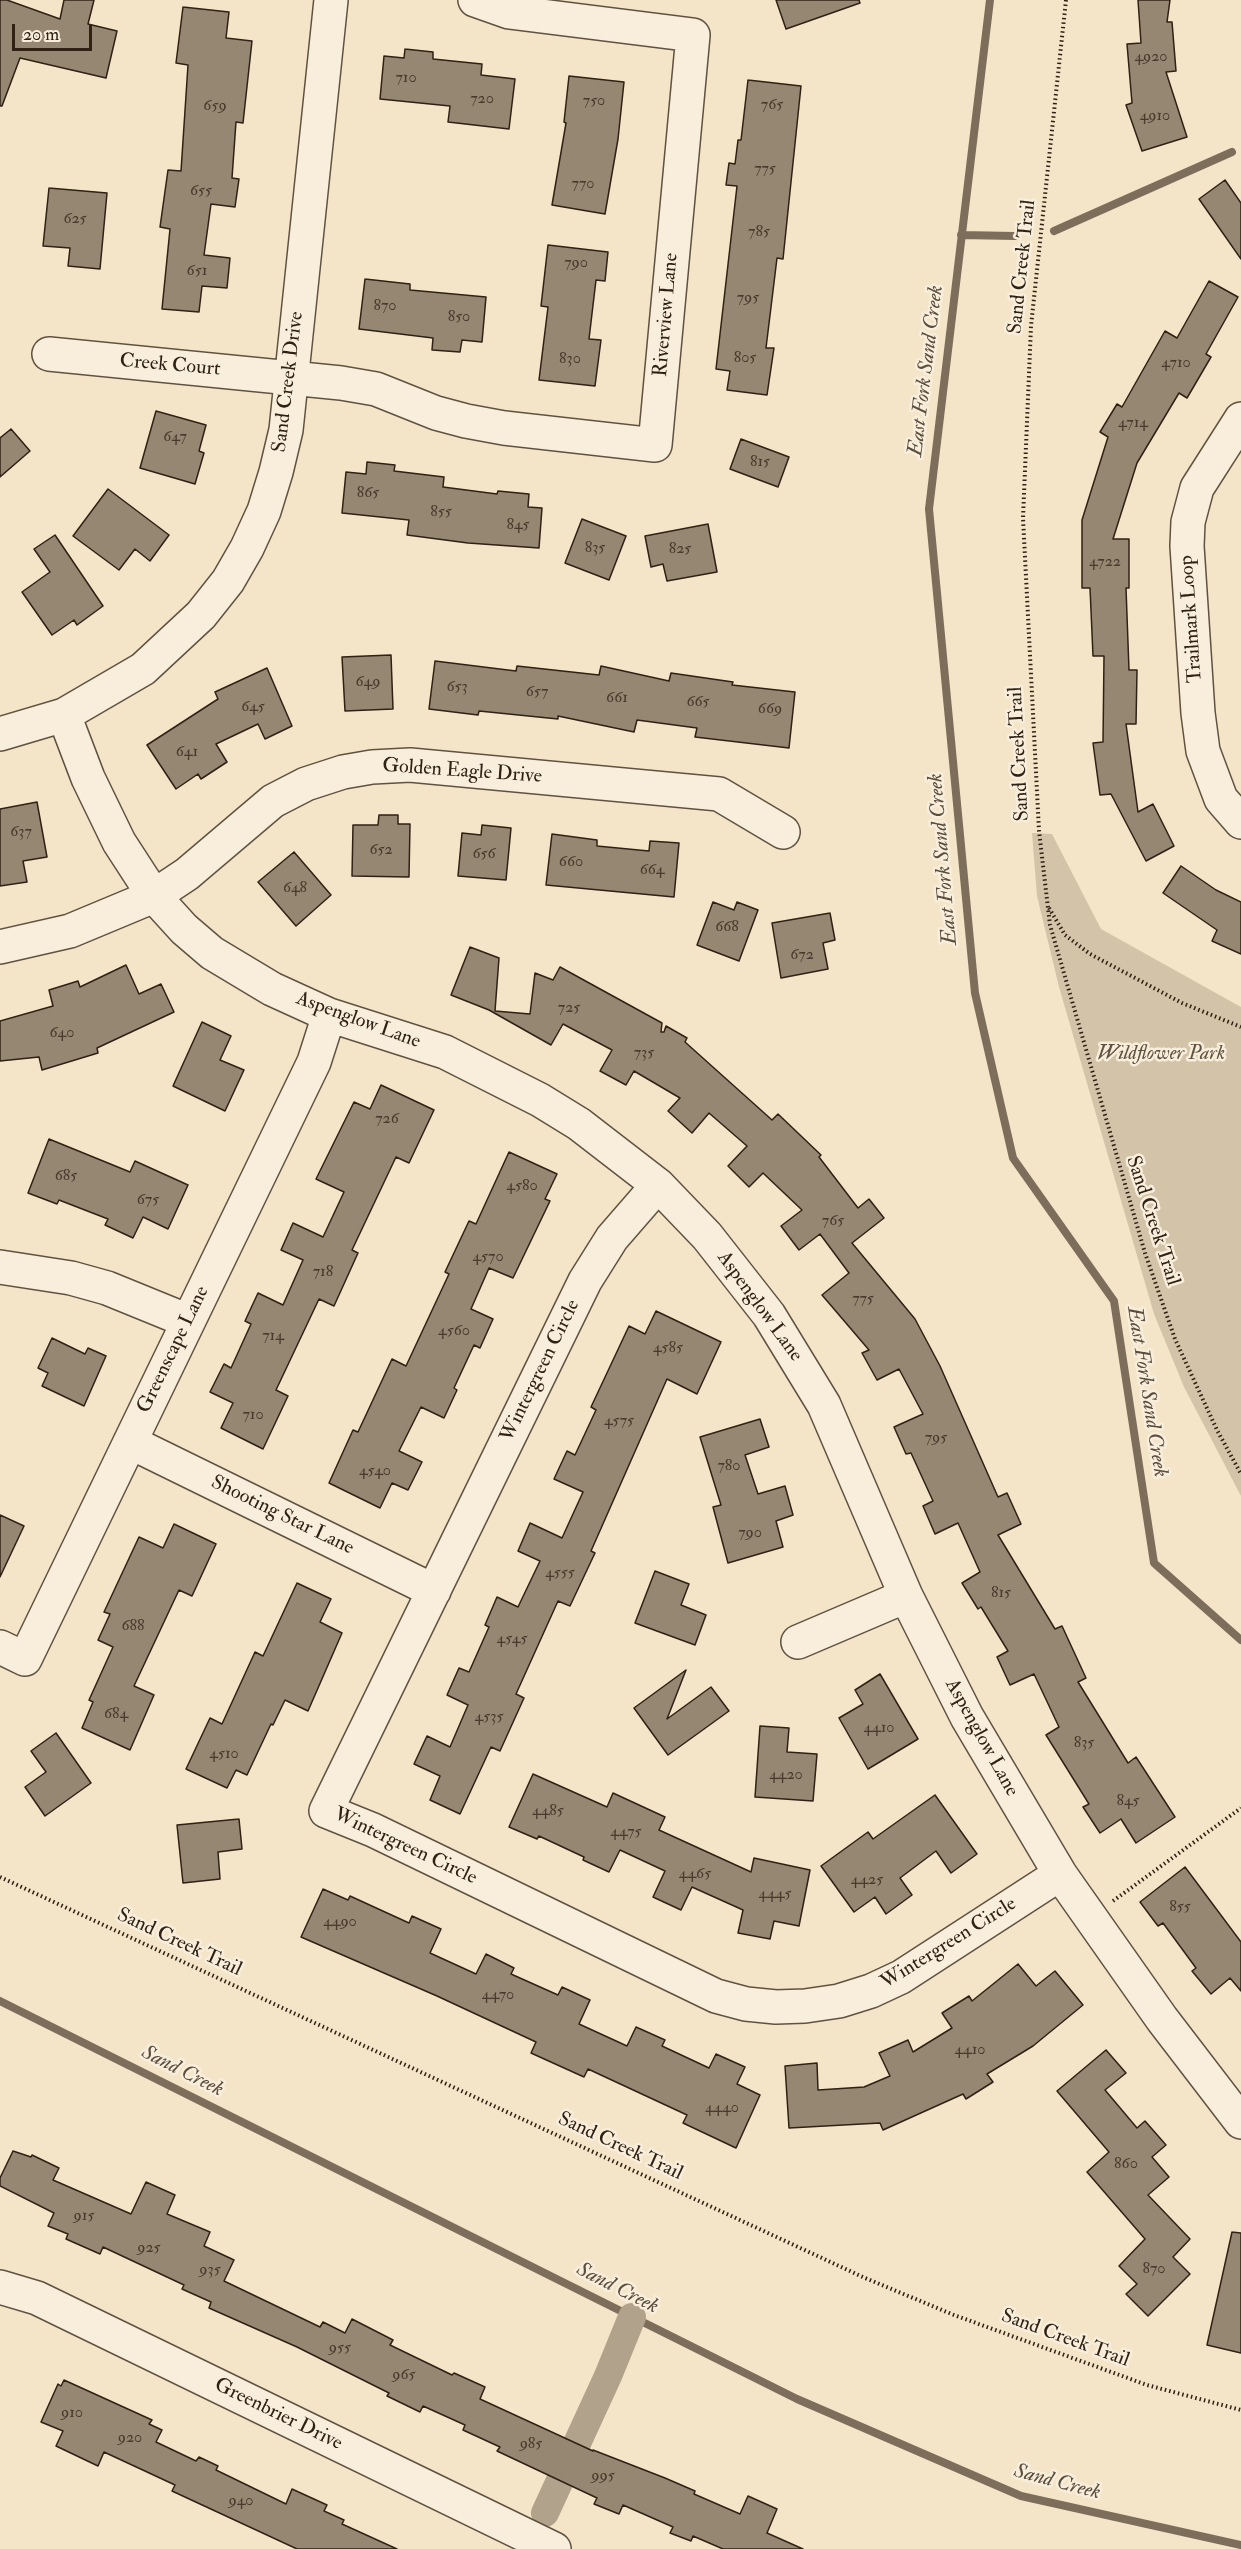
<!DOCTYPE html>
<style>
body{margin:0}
#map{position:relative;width:1241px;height:2549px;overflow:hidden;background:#f4e5c8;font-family:"IM FELL Double Pica",serif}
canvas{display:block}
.scale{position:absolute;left:12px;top:24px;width:80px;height:27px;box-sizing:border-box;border:3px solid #2f2114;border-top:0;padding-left:8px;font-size:18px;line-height:21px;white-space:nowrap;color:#2f2114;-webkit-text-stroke:4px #f8eedb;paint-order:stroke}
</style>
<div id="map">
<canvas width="1241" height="2549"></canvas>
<div class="scale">20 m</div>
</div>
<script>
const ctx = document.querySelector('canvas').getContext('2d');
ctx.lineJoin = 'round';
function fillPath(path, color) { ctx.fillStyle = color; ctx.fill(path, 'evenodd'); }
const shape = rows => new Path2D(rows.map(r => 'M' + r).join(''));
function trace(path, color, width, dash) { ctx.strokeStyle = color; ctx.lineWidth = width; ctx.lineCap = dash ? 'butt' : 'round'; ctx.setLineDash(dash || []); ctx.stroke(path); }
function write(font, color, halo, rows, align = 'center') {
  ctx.font = font + ' "IM FELL Double Pica",serif'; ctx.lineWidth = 5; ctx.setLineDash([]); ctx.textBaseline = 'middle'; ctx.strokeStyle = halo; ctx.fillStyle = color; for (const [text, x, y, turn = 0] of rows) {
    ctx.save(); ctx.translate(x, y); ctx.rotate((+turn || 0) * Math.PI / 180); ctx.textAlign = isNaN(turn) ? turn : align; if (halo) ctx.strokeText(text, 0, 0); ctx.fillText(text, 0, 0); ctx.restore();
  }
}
const green = shape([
 [1032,833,1052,834,1101,929,1241,1007,1241,1496,1184,1387,1154,1314,1059,987,1037,896]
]);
const stream = shape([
 [990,0,929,509,975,993,1013,1158,1114,1301,1154,1563,1241,1640],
 [1054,231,1232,152],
 [961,235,1015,236],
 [0,2001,797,2399,1021,2496,1241,2545]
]);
const canal = shape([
 [545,2513,608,2376,632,2317]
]);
const building = shape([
 [0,0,7,0,60,19,64,0,94,0,88,24,117,31,106,78,20,58,2,106,0,106,0,0],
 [776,0,859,0,860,3,786,29,776,0],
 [1138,0,1170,0,1167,22,1172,22,1176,71,1166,72,1187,137,1142,151,1126,105,1132,103,1127,44,1141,43,1138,0],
 [183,7,229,12,226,38,252,41,243,123,236,122,232,178,239,179,235,207,211,204,204,255,230,258,227,288,202,286,199,312,162,309,170,229,160,227,168,170,181,171,188,65,176,63,183,7],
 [405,49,433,52,433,59,482,64,481,75,515,79,509,129,448,122,450,106,380,99,384,56,404,58,405,49],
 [569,76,624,82,618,139,605,214,552,205,566,123,564,122,569,76],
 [748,80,801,86,783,259,777,258,766,348,774,348,767,395,727,390,730,371,716,369,737,186,726,185,729,163,735,164,738,140,741,140,748,80],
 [1225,180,1241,203,1241,259,1199,199,1225,180],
 [49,188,107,193,100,269,68,266,70,248,43,246,49,188],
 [548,245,608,252,605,281,596,280,589,339,601,340,595,386,539,380,548,307,541,306,548,245],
 [365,279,410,284,410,290,486,297,482,342,462,340,460,352,432,350,433,338,359,329,365,279],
 [1209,281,1238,297,1206,354,1211,357,1187,398,1179,393,1137,463,1113,539,1129,539,1129,588,1126,588,1129,670,1137,670,1136,724,1126,724,1138,812,1153,804,1174,846,1146,861,1111,794,1100,795,1093,743,1103,742,1104,656,1093,656,1090,588,1082,588,1082,520,1108,437,1100,432,1117,404,1122,407,1165,331,1177,338,1209,281],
 [156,411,206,425,199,451,204,453,195,484,140,468,156,411],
 [11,429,30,451,0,477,0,438,11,429],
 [741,439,789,457,778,487,730,469,741,439],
 [367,462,395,465,394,471,444,477,443,487,497,494,498,491,529,494,528,507,542,508,539,548,468,543,407,535,409,520,342,513,346,472,366,474,367,462],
 [108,489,169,535,150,561,135,549,119,570,73,536,108,489],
 [582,519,626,536,609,580,565,563,582,519],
 [708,524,717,572,667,581,663,564,651,567,645,536,708,524],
 [55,535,103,606,77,625,74,620,52,635,22,592,50,572,34,549,55,535],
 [391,655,393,709,345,711,342,657,391,655],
 [435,661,516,671,517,666,599,675,601,666,669,681,671,673,733,682,732,685,795,692,789,748,695,737,697,728,637,720,634,732,558,716,558,719,479,711,478,715,429,709,435,661],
 [267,668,292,726,265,739,258,724,216,744,227,762,201,779,198,774,176,789,147,745,218,699,215,692,267,668],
 [37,802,47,857,23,861,27,882,0,886,0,809,37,802],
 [379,815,398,815,398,824,410,824,409,877,352,876,353,825,378,825,379,815],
 [482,825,511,828,506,880,458,876,462,833,481,835,482,825],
 [552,834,597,840,597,846,649,851,650,841,679,843,674,897,546,885,552,834],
 [294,852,331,895,296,926,258,882,294,852],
 [1181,866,1216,890,1241,902,1241,954,1212,941,1217,930,1163,893,1181,866],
 [713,902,734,910,737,902,758,910,739,961,697,945,713,902],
 [830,913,835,940,823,943,828,969,781,978,772,923,830,913],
 [470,947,499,958,495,1011,530,1014,535,973,553,980,560,967,662,1023,661,1032,664,1032,666,1026,687,1038,685,1042,772,1120,778,1114,821,1155,819,1157,858,1208,869,1199,884,1218,852,1243,915,1319,940,1366,998,1497,1007,1493,1021,1524,998,1535,1055,1629,1062,1626,1086,1678,1078,1682,1128,1763,1136,1757,1175,1817,1136,1843,1121,1819,1100,1833,1083,1807,1089,1804,1046,1735,1059,1727,1034,1674,1010,1685,997,1657,1008,1651,981,1607,978,1609,962,1583,980,1572,958,1523,935,1534,923,1506,933,1501,911,1453,906,1454,894,1427,923,1414,899,1369,877,1380,862,1353,869,1350,822,1295,849,1273,820,1234,799,1250,781,1226,802,1210,763,1173,749,1187,728,1166,747,1146,709,1113,692,1133,668,1111,680,1098,634,1071,626,1085,600,1071,612,1050,563,1024,551,1045,489,1010,451,995,470,947],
 [126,965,139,994,161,984,174,1012,97,1048,98,1053,42,1070,39,1057,0,1061,0,1021,53,1006,49,990,78,981,80,987,126,965],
 [202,1022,231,1036,220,1060,244,1070,225,1111,173,1086,202,1022],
 [381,1085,434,1110,409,1163,396,1157,352,1250,358,1253,334,1306,319,1299,276,1390,288,1396,263,1449,221,1428,233,1403,210,1392,224,1364,231,1368,251,1324,245,1321,258,1293,283,1305,303,1260,281,1250,293,1223,323,1237,344,1192,316,1179,354,1102,370,1109,381,1085],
 [49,1139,130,1172,135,1161,188,1185,168,1229,143,1217,133,1238,105,1225,108,1219,59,1200,57,1204,28,1193,49,1139],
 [509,1152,557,1174,545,1199,550,1201,513,1278,489,1268,471,1309,493,1319,480,1348,474,1345,454,1388,457,1390,444,1418,421,1407,399,1451,422,1462,408,1490,392,1483,380,1508,329,1483,353,1430,358,1432,392,1359,406,1366,449,1274,445,1272,469,1221,476,1224,509,1152],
 [656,1311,721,1342,697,1394,667,1379,591,1551,595,1553,570,1606,558,1601,516,1694,524,1698,500,1751,491,1747,460,1814,430,1800,440,1776,414,1764,427,1736,450,1747,468,1705,447,1695,459,1668,469,1672,489,1627,485,1625,497,1597,518,1607,540,1561,518,1551,530,1523,562,1538,583,1492,554,1479,567,1451,575,1455,596,1410,591,1407,629,1326,645,1334,656,1311],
 [52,1338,85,1354,88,1348,106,1356,84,1406,42,1386,48,1373,38,1368,52,1338],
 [760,1419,769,1447,745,1455,758,1494,785,1486,793,1515,776,1521,783,1547,728,1563,713,1507,721,1505,700,1437,760,1419],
 [0,1515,24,1526,0,1577,0,1515],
 [174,1524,216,1544,192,1596,179,1590,134,1686,154,1695,130,1750,82,1728,93,1702,89,1700,113,1647,98,1640,110,1614,104,1612,139,1537,163,1548,174,1524],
 [655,1571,689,1584,681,1605,706,1615,695,1645,635,1623,655,1571],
 [297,1583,331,1599,320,1622,342,1633,308,1711,285,1700,273,1725,271,1724,247,1775,236,1770,227,1788,186,1769,210,1718,222,1724,255,1652,263,1656,297,1583],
 [686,1670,667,1719,711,1687,729,1711,668,1755,634,1708,686,1670],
 [880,1674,918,1739,868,1769,839,1718,863,1704,855,1690,880,1674],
 [760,1726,789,1728,787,1752,817,1754,813,1801,755,1797,760,1726],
 [56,1733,91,1783,45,1816,25,1787,46,1772,31,1751,56,1733],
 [533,1774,607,1807,613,1793,665,1817,659,1830,751,1872,754,1858,810,1870,799,1926,774,1921,770,1939,738,1933,743,1910,692,1887,681,1910,653,1897,665,1871,620,1850,609,1872,583,1860,584,1857,539,1836,537,1839,509,1827,533,1774],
 [935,1795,977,1854,951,1873,936,1851,900,1878,912,1895,886,1914,875,1897,854,1912,821,1866,868,1832,873,1839,935,1795],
 [239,1819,242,1849,218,1852,220,1879,183,1883,177,1825,239,1819],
 [1185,1867,1241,1942,1241,1991,1230,1978,1211,1994,1192,1971,1196,1968,1163,1923,1158,1926,1140,1902,1185,1867],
 [323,1889,348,1900,350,1896,409,1923,412,1916,441,1929,430,1953,476,1974,486,1954,514,1968,511,1974,558,1995,562,1987,590,2000,579,2024,627,2046,636,2027,665,2040,662,2046,709,2068,716,2054,745,2067,737,2084,760,2095,736,2148,683,2123,687,2115,588,2069,584,2077,531,2053,536,2042,437,1996,301,1937,323,1889],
 [1018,1964,1036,1986,1055,1971,1083,2005,1033,2046,987,2074,993,2082,966,2099,963,2094,883,2130,880,2123,789,2128,785,2066,817,2063,818,2090,864,2087,890,2076,879,2053,908,2040,913,2052,952,2028,942,2013,969,1996,972,2001,1018,1964],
 [1106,2050,1126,2073,1105,2090,1137,2128,1145,2121,1166,2145,1152,2157,1169,2177,1148,2195,1190,2239,1173,2257,1190,2274,1148,2316,1126,2294,1137,2284,1119,2266,1145,2239,1087,2172,1109,2152,1057,2091,1106,2050],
 [13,2151,31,2157,32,2155,59,2168,53,2180,131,2214,146,2182,175,2195,167,2214,210,2232,204,2246,234,2260,224,2281,320,2327,323,2322,345,2333,352,2319,393,2340,390,2345,452,2375,454,2373,485,2387,480,2399,593,2451,593,2450,665,2478,695,2491,694,2494,740,2514,748,2496,777,2509,767,2533,803,2549,723,2549,693,2536,691,2541,670,2533,673,2527,623,2505,619,2514,594,2504,597,2498,497,2451,500,2447,463,2430,465,2425,423,2406,420,2412,387,2396,389,2393,297,2347,209,2308,211,2302,182,2289,184,2285,103,2247,100,2254,66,2239,68,2234,48,2226,54,2213,0,2186,0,2178,13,2151],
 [1232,2232,1241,2233,1241,2353,1207,2345,1232,2232],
 [64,2380,152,2420,149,2424,162,2430,156,2442,196,2461,199,2457,218,2466,216,2470,286,2504,292,2489,327,2505,324,2511,344,2520,342,2524,397,2549,297,2549,172,2491,175,2485,104,2452,98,2466,56,2446,63,2431,41,2422,58,2384,61,2386,64,2380]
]);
const path = shape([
 [1066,0,1031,326,1023,518,1039,831,1050,925,1145,1253,1175,1339,1217,1430,1241,1474],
 [1049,908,1065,935,1090,954,1182,1003,1241,1027],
 [0,1877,865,2278,954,2315,1147,2385,1241,2410],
 [1113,1901,1241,1808]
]);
const minor = shape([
 [49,354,341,383,376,389,436,413,466,421,504,428,655,445,693,35,509,12,475,0],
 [1241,419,1197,488,1188,522,1187,546,1198,713,1203,751,1221,799,1241,822],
 [64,715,88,778,119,842,154,896,184,929,212,953,272,989,329,1015,445,1052,540,1100,579,1124,658,1185,707,1236,769,1315,824,1405,906,1596,967,1717,1060,1874,1162,2019,1241,2122],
 [0,734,64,715,143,669,201,615,228,581,247,548,264,511,276,472,286,430,331,0],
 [0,947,70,931,154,896,187,874,273,801,306,784,343,772,372,767,410,765,719,794,783,832],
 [658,1185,612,1238,585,1281,326,1811,373,1830,716,1996,746,2004,776,2007,805,2006,839,2001,871,1991,901,1977,1060,1874],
 [0,1267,71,1278,107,1288,188,1321],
 [130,1442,434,1591],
 [798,1642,906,1596],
 [0,1647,25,1659,314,1062,329,1015],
 [0,2287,37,2298,554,2549]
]);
const numberNames = [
 ["4920",1151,58],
 ["710",406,79],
 ["720",482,100],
 ["750",594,102],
 ["765",772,106],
 ["659",215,107],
 ["4910",1155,117],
 ["775",765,170],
 ["770",583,185],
 ["655",201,192],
 ["625",75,220],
 ["785",759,233],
 ["790",576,264],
 ["651",197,272],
 ["795",748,299],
 ["870",385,307],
 ["850",459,318],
 ["805",745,359],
 ["830",570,360],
 ["4710",1176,364],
 ["4714",1133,424],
 ["647",175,438],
 ["815",760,463],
 ["865",368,494],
 ["855",441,513],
 ["845",518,526],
 ["835",595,549],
 ["825",680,550],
 ["4722",1105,563],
 ["649",368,683],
 ["653",457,688],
 ["657",537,693],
 ["661",617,699],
 ["665",698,703],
 ["645",253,708],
 ["669",770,710],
 ["641",187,753],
 ["637",21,833],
 ["652",381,851],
 ["656",484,855],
 ["660",571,863],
 ["664",652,871],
 ["648",295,889],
 ["668",727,928],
 ["672",802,956],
 ["725",569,1009],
 ["640",62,1034],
 ["735",644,1054],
 ["726",387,1120],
 ["685",66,1177],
 ["4580",522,1187],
 ["675",148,1201],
 ["765",833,1222],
 ["4570",488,1258],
 ["718",323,1273],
 ["775",863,1300],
 ["4560",454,1332],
 ["714",273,1337],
 ["4585",668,1349],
 ["710",253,1416],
 ["4575",619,1422],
 ["795",936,1439],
 ["780",729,1467],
 ["4540",375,1472],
 ["790",750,1534],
 ["4555",560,1574],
 ["815",1001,1594],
 ["688",133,1627],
 ["4545",512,1640],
 ["684",116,1715],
 ["4535",489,1718],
 ["4410",879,1729],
 ["835",1084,1744],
 ["4510",224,1755],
 ["4420",786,1776],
 ["845",1128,1802],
 ["4485",548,1812],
 ["4475",626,1833],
 ["4465",695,1875],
 ["4425",867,1881],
 ["4445",775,1895],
 ["855",1180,1908],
 ["4490",340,1923],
 ["4470",498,1996],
 ["4410",970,2051],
 ["4440",722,2109],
 ["860",1126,2165],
 ["915",84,2217],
 ["925",149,2249],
 ["870",1154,2270],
 ["935",210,2271],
 ["955",340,2349],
 ["965",404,2376],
 ["910",72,2414],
 ["920",130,2439],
 ["985",531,2445],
 ["995",603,2477],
 ["940",241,2502]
];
const streetNames = [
 ["Sand Creek Trail",1023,267,-84],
 ["Riverview Lane",667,315,-85],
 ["Creek Court",170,366,5],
 ["Sand Creek Drive",289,382,-83],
 ["Trailmark Loop",1192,619,-94],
 ["Sand Creek Trail",1020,754,-93],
 ["Golden Eagle Drive",462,772,4],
 ["Aspenglow Lane",358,1021,20],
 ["Sand Creek Trail",1152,1221,72],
 ["Aspenglow Lane",759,1307,54],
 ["Greenscape Lane",174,1350,-64],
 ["Wintergreen Circle",541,1371,-64],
 ["Shooting Star Lane",282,1516,26],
 ["Aspenglow Lane",981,1738,61],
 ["Wintergreen Circle",405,1847,25],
 ["Sand Creek Trail",179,1943,25],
 ["Wintergreen Circle",949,1944,-32],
 ["Sand Creek Trail",620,2147,25],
 ["Sand Creek Trail",1065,2339,20],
 ["Greenbrier Drive",278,2415,26]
];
const parkNames = [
 ["Wildflower Park",1161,1055]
];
const waterNames = [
 ["East Fork Sand Creek",927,371,-83],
 ["East Fork Sand Creek",944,859,-95],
 ["East Fork Sand Creek",1146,1392,81],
 ["Sand Creek",182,2072,27],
 ["Sand Creek",617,2289,27],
 ["Sand Creek",1057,2483,15]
];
fillPath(green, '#d3c4a9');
trace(stream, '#7d6e5b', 8);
trace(canal, '#b1a28b', 28);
fillPath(building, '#958772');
trace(building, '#2f2114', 1.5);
trace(minor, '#605241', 36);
trace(path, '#2f2114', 4, [1.5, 3]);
trace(minor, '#f8eedb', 33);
write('16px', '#483a2c', null, numberNames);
write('20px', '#2f2114', '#f8eedb', streetNames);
write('italic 20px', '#605241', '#f8eedb', parkNames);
write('italic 21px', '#5c4e3e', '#f8eedb', waterNames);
</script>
